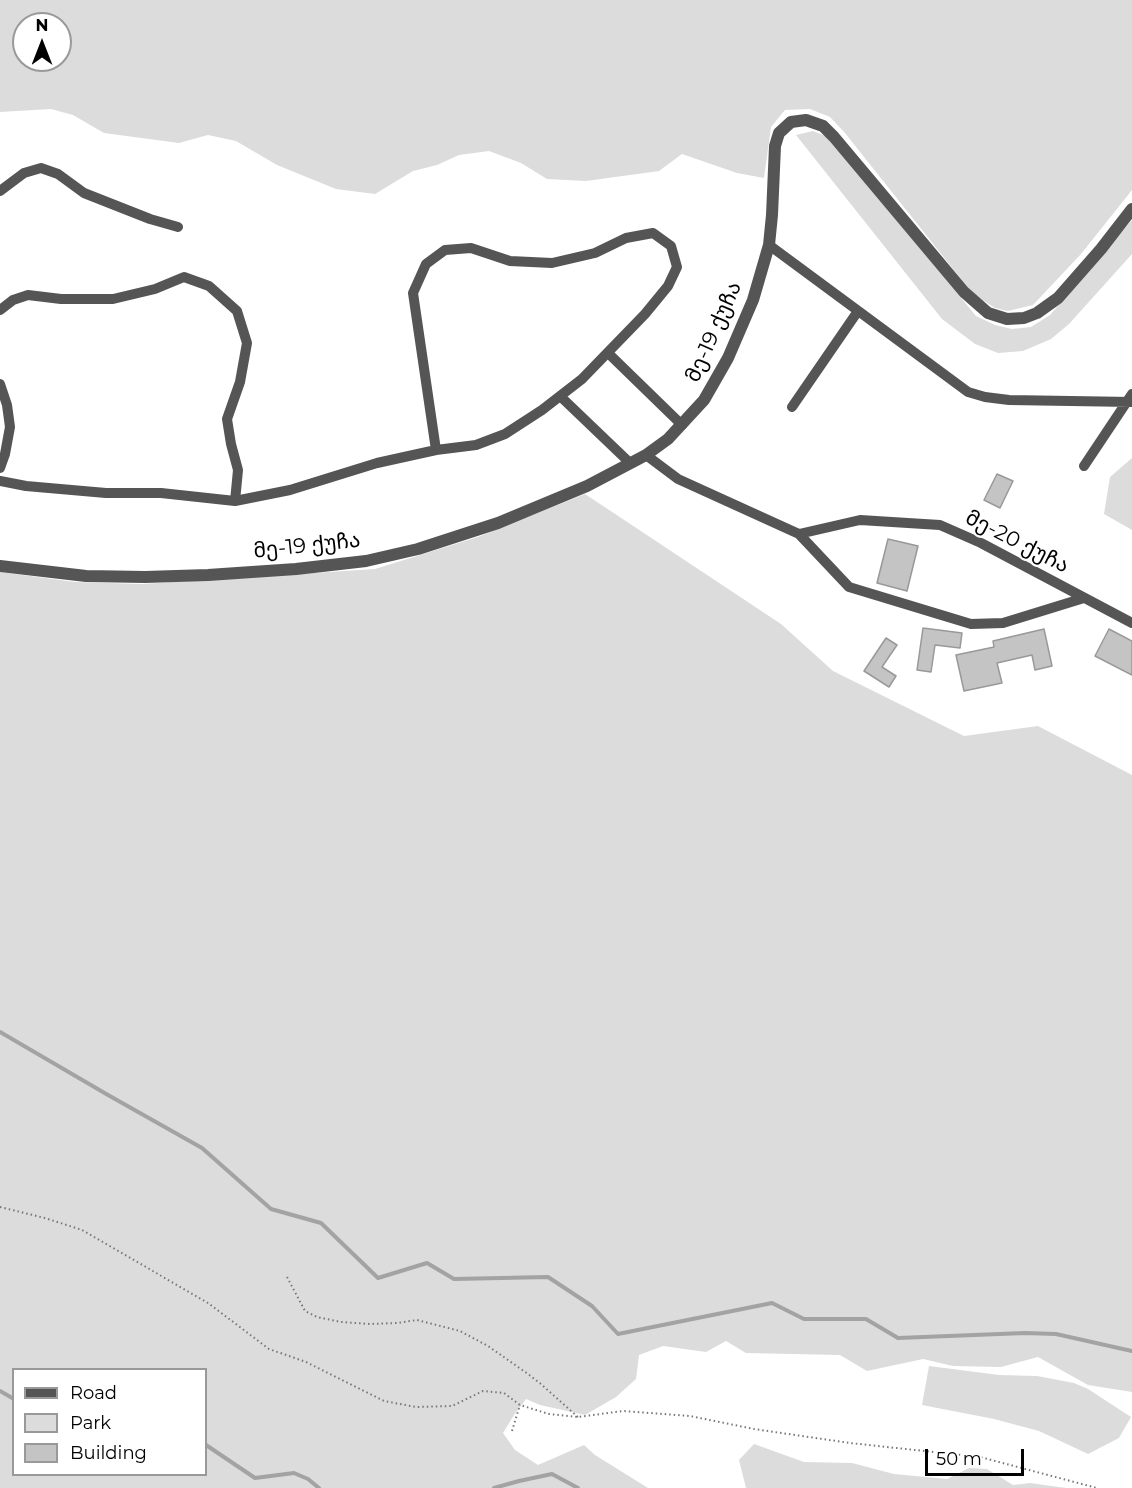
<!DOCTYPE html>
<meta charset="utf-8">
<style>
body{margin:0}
#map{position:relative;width:1132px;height:1488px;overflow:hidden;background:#fff;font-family:Montserrat,sans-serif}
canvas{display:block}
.legend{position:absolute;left:12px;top:1368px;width:195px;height:108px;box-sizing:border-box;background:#fff;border:2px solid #999;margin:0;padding:8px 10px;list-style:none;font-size:18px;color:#000}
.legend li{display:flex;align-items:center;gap:12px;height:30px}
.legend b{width:30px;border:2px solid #999}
.north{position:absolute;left:12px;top:12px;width:60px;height:60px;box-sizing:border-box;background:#fff;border:2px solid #999;border-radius:50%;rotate:0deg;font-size:16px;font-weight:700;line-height:24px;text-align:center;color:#000}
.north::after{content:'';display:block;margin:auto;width:21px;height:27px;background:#000;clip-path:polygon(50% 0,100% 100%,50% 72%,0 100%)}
.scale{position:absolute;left:925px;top:1449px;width:99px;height:27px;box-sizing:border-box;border:3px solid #000;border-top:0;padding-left:8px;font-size:18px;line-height:21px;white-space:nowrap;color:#000;-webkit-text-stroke:4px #fff;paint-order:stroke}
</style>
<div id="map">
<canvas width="1132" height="1488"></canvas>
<ul class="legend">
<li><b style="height:8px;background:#555"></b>Road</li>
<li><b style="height:16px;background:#dcdcdc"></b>Park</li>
<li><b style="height:16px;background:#c4c4c4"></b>Building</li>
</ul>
<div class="north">N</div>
<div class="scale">50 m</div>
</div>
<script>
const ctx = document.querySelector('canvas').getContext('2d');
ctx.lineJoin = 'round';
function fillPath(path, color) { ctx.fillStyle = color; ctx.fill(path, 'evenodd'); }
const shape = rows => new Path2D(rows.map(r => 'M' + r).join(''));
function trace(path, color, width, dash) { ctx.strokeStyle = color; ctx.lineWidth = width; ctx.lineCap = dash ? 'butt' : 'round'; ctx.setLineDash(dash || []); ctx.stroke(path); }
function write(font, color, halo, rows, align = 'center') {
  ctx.font = font + ' Montserrat,"Noto Sans Georgian",sans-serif'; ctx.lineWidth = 4.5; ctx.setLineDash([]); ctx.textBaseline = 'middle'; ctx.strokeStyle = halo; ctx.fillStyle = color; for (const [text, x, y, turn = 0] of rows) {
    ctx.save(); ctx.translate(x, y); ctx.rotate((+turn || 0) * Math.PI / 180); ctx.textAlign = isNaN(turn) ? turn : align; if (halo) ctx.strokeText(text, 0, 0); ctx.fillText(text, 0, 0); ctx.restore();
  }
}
const green = shape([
 [0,0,1132,0,1132,190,1081,254,1033,305,1008,311,995,308,973,294,845,133,830,117,810,109,785,110,771,127,764,178,737,173,682,154,659,171,586,181,547,179,521,163,489,151,459,155,437,165,413,171,375,194,336,189,277,165,236,141,208,135,179,143,104,133,73,115,51,109,0,112],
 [24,24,60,24,60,60,24,60],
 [813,131,828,137,976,316,995,325,1012,329,1031,327,1050,315,1132,220,1132,254,1069,324,1051,339,1023,351,998,353,975,344,942,319,796,135],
 [1132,458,1132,530,1104,514,1110,477],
 [585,494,781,624,833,671,964,736,1038,726,1132,775,1132,1392,1088,1385,1038,1357,1001,1367,953,1366,923,1359,867,1371,840,1355,746,1353,726,1341,706,1352,663,1346,639,1355,636,1379,616,1397,585,1415,540,1405,526,1399,514,1415,503,1433,515,1450,538,1465,584,1445,595,1455,648,1488,0,1488,0,572,75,582,142,584,375,569,478,537],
 [14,1370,206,1370,206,1474,14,1474],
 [929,1366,999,1375,1037,1376,1074,1383,1088,1389,1131,1417,1119,1438,1088,1454,1039,1431,994,1419,922,1405],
 [754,1444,804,1462,852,1463,894,1474,947,1479,969,1468,987,1469,1013,1485,1030,1483,1066,1488,746,1488,739,1460]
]);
const stream = shape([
 [0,1032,108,1095,202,1148,271,1209,321,1223,378,1278,427,1263,454,1279,548,1277,592,1306,618,1334,772,1303,804,1319,866,1319,898,1338,1025,1333,1056,1334,1132,1351],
 [0,1391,14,1399],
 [206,1445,255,1478,294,1473,308,1479,319,1488],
 [494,1488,519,1481,552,1474,578,1488]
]);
const building = shape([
 [997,474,1013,481,1000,508,984,500,997,474],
 [888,539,918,546,907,591,877,583,888,539],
 [923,628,962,633,960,648,935,645,931,672,917,670,923,628],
 [1044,629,1052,666,1035,670,1032,655,997,663,1002,683,964,691,956,655,994,647,993,641,1044,629],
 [1109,629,1132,641,1132,675,1095,656,1109,629],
 [886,638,897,645,882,667,896,676,889,687,864,671,886,638]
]);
const path = shape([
 [0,1207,45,1218,82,1230,208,1303,269,1349,306,1362,384,1401,416,1407,452,1406,483,1391,504,1393,520,1405,549,1414,578,1417,623,1411,690,1416,754,1429,850,1443,980,1457,1097,1488],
 [287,1277,305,1311,317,1317,341,1322,370,1324,397,1323,417,1320,460,1331,488,1346,528,1374,542,1385,578,1417],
 [512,1431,520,1405]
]);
const minor = shape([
 [0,191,24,173,41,168,58,174,84,193,150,219,178,227],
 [769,245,968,392,985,397,1009,400,1132,402],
 [0,310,13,300,28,295,61,299,113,299,155,289,184,277,209,286,237,311,247,343,240,382,227,419,231,444,238,470,235,501],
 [608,353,682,425],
 [0,384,7,405,10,427,5,454,0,468],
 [560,396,630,463],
 [792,407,858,311],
 [646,455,678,479,799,534,860,520,940,525,981,543,1132,623],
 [1084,466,1132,394],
 [0,481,26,486,106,493,161,493,235,501,290,490,377,463,436,450,476,445,505,434,542,410,582,379,645,314,668,286,677,267,671,246,653,233,626,238,595,253,552,263,510,261,471,248,445,250,426,264,413,293,436,450],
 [799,534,849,587,971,624,1003,623,1084,598]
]);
const tertiary = shape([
 [0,566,86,576,145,577,208,575,296,569,366,561,418,549,498,523,587,486,646,455,668,439,704,400,728,358,753,300,769,245,772,215,775,146,779,133,791,122,806,120,823,126,834,137,964,292,988,313,1007,319,1024,318,1037,313,1058,298,1101,249,1132,209]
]);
const streetNames = [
 ["მე-19 ქუჩა",714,332,-66],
 ["მე-20 ქუჩა",1017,542,27],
 ["მე-19 ქუჩა",307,546,-6]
];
fillPath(green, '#dcdcdc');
trace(stream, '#a3a3a3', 4);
fillPath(building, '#c4c4c4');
trace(building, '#999', 1.5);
trace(path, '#777', 2, [1.5, 3]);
trace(minor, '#555', 10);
trace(tertiary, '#555', 12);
write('21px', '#000', '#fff', streetNames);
</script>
